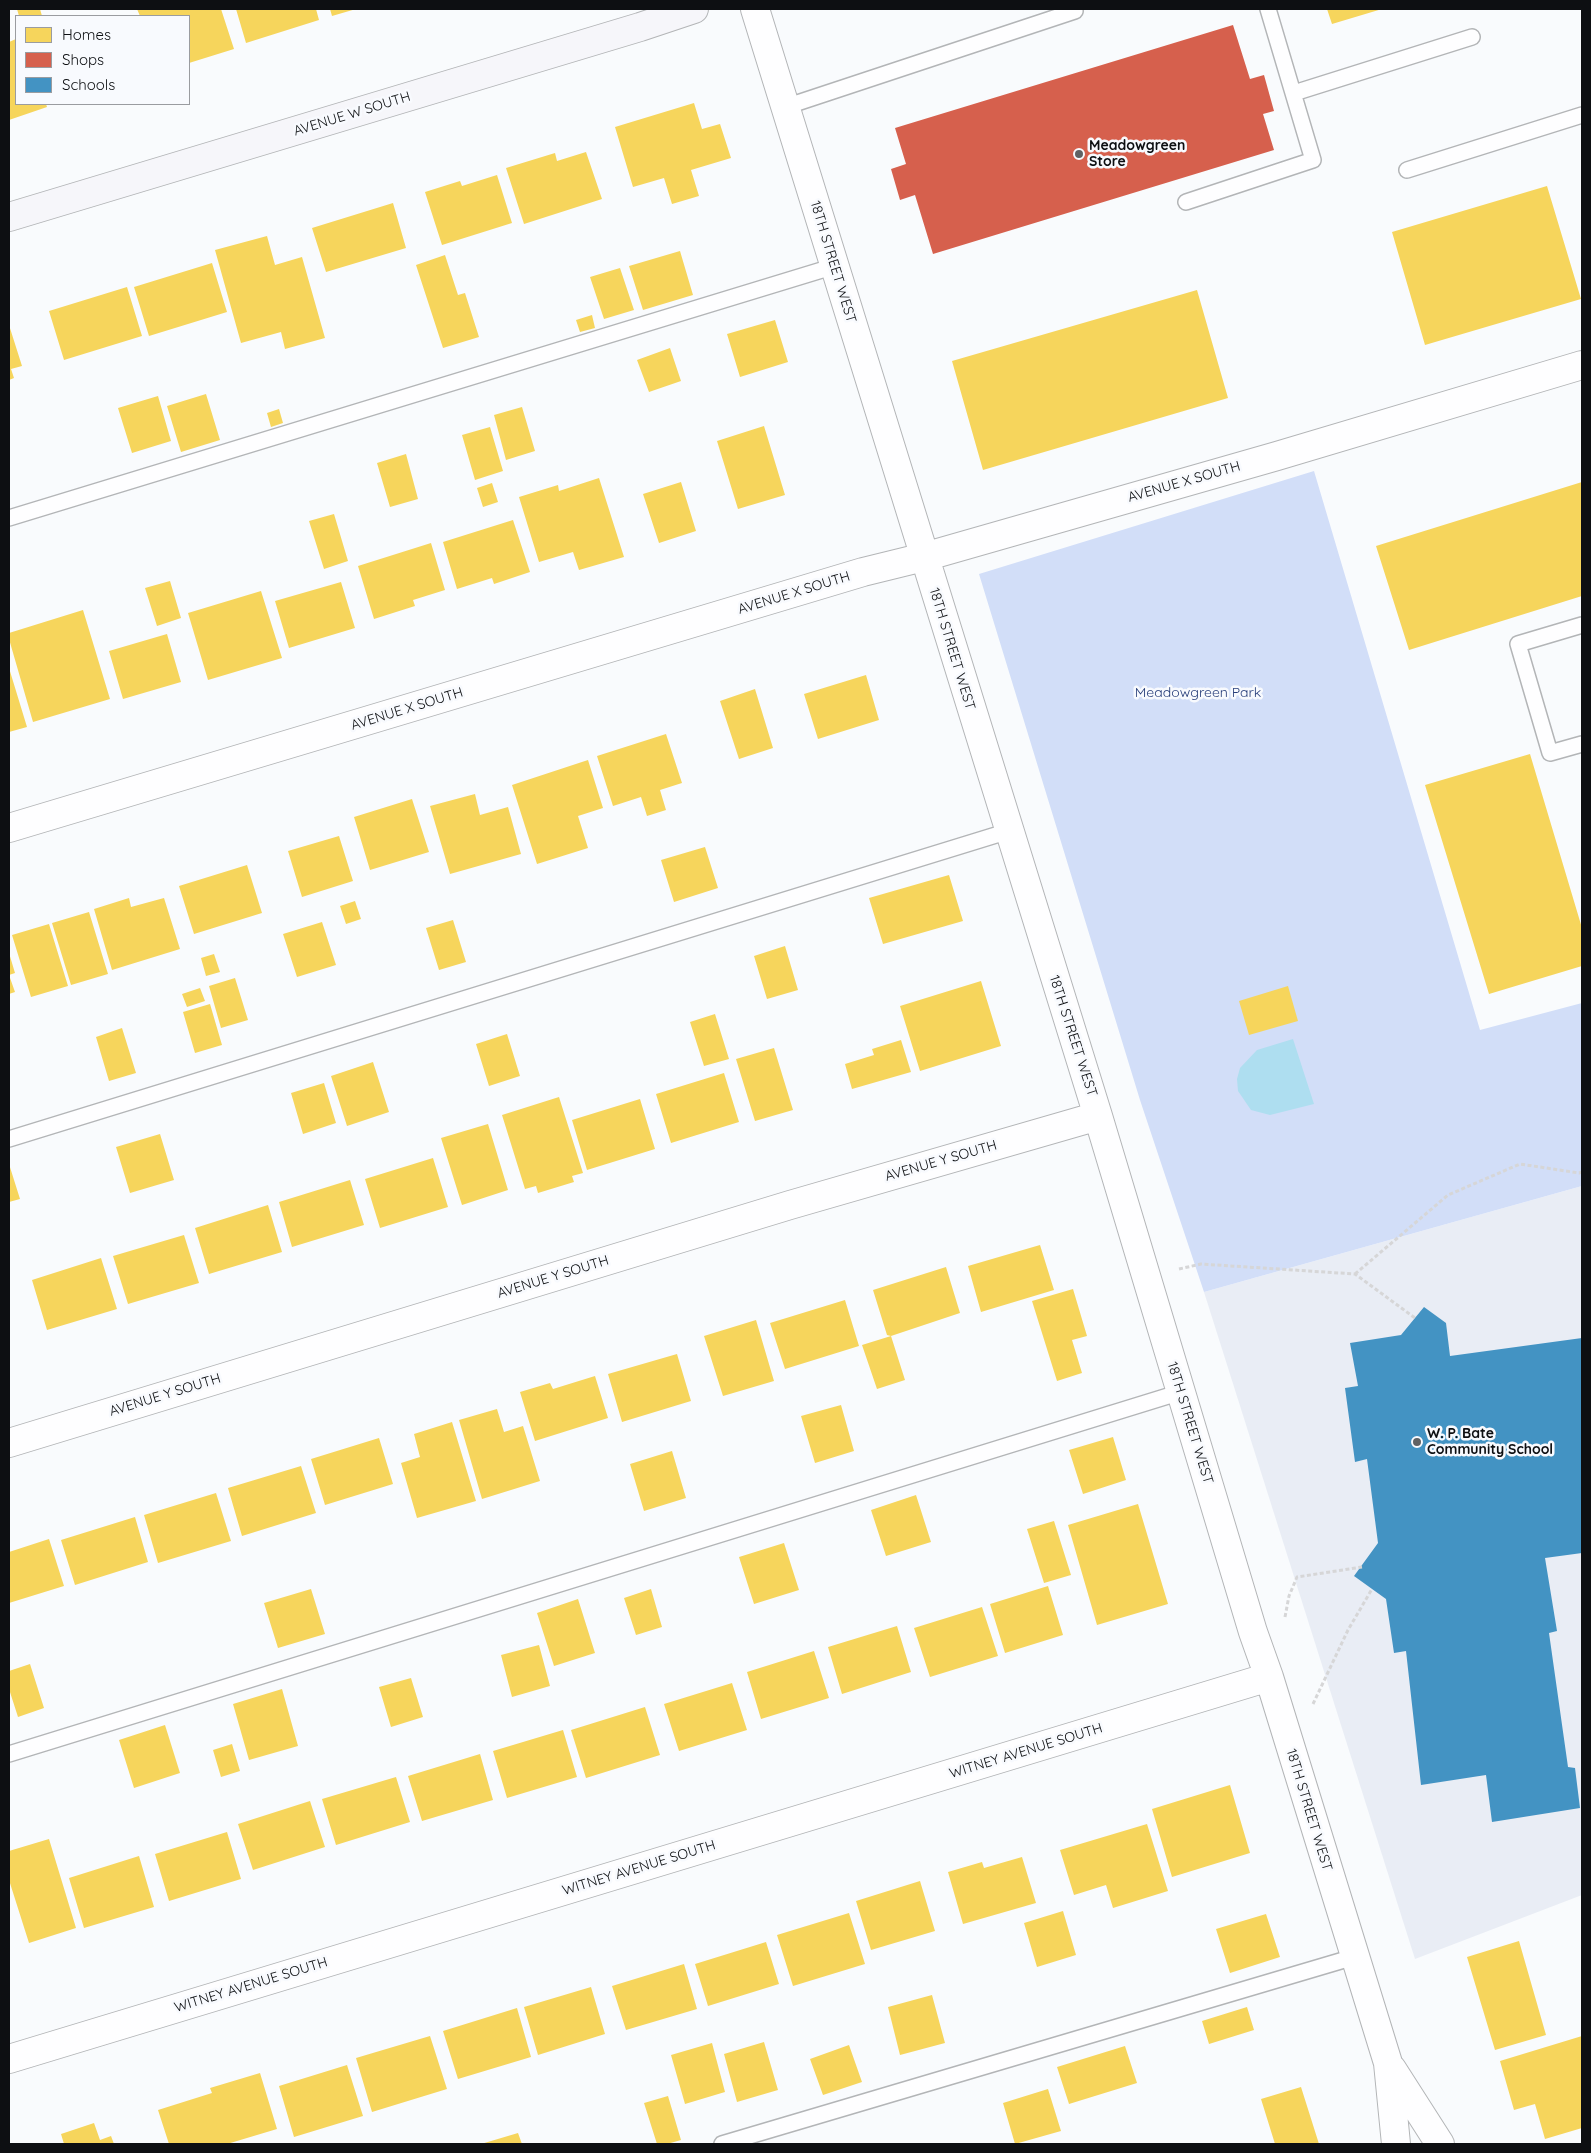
<!DOCTYPE html>
<style>
body{margin:0}
#map{position:relative;width:1591px;height:2153px;overflow:hidden;background:#f9fbfd;font-family:Quicksand,sans-serif}
canvas{display:block}
.frame{position:absolute;inset:0;border:10px solid #0d0f12;pointer-events:none}
.legend{position:absolute;left:15px;top:15px;width:175px;height:90px;box-sizing:border-box;background:#f8fafe;border:1px solid #9a9ca0;margin:0;padding:6px 9px;list-style:none;font-size:15px;color:#0d0f12}
.legend li{display:flex;align-items:center;gap:10px;height:25px}
.legend b{width:25px;border:1px solid #9a9ca0}
</style>
<div id="map">
<canvas width="1591" height="2153"></canvas>
<div class="frame"></div>
<ul class="legend">
<li><b style="height:14px;background:#f6d55c"></b>Homes</li>
<li><b style="height:14px;background:#d6604d"></b>Shops</li>
<li><b style="height:14px;background:#4393c3"></b>Schools</li>
</ul>
</div>
<script>
const ctx = document.querySelector('canvas').getContext('2d');
ctx.lineJoin = 'round';
function fillPath(path, color) { ctx.fillStyle = color; ctx.fill(path, 'evenodd'); }
const shape = rows => new Path2D(rows.map(r => 'M' + r).join(''));
function trace(path, color, width, dash) { ctx.strokeStyle = color; ctx.lineWidth = width; ctx.lineCap = dash ? 'butt' : 'round'; ctx.setLineDash(dash || []); ctx.stroke(path); }
function write(font, color, halo, rows, align = 'center') {
  ctx.font = font + ' Quicksand,sans-serif'; ctx.lineWidth = 5; ctx.setLineDash([]); ctx.textBaseline = 'middle'; ctx.strokeStyle = halo; ctx.fillStyle = color; for (const [text, x, y, turn = 0] of rows) {
    ctx.save(); ctx.translate(x, y); ctx.rotate((+turn || 0) * Math.PI / 180); ctx.textAlign = isNaN(turn) ? turn : align; if (halo) ctx.strokeText(text, 0, 0); ctx.fillText(text, 0, 0); ctx.restore();
  }
}
const built = shape([
 [1582,1186,1582,1895,1415,1959,1204,1292]
]);
const green = shape([
 [1314,471,1480,1030,1582,1003,1582,1186,1204,1292,1140,1100,979,574]
]);
const water = shape([
 [1293,1039,1314,1104,1270,1115,1251,1110,1238,1091,1237,1079,1240,1068,1257,1050]
]);
const homes = shape([
 [17,9,40,9,42,16,19,16],
 [137,9,221,9,234,49,189,63,189,16,140,16],
 [236,9,316,9,319,20,246,43],
 [330,9,356,9,332,16],
 [1327,9,1382,9,1332,24],
 [16,39,16,104,46,104,47,107,9,120,9,42],
 [694,103,702,129,720,124,731,158,691,170,699,196,672,204,664,178,633,187,615,127],
 [586,152,602,199,524,224,506,168,555,153,557,161],
 [497,175,512,223,442,245,425,192,460,181,462,186],
 [1547,186,1581,299,1425,345,1392,232],
 [393,203,406,248,326,272,312,228],
 [267,236,275,265,302,257,325,338,285,349,281,332,241,343,215,250],
 [680,251,693,295,643,310,629,266],
 [445,255,458,295,465,293,479,337,443,348,416,265],
 [212,263,227,312,149,336,134,287],
 [620,268,634,310,604,319,590,277],
 [127,287,142,336,64,360,49,311],
 [1197,290,1228,398,983,470,952,361],
 [592,315,595,328,580,332,576,320],
 [775,320,788,362,740,377,727,334],
 [9,325,22,366,11,369,14,378,9,380],
 [670,348,681,381,649,392,637,360],
 [206,394,220,440,181,452,167,406],
 [158,396,171,441,132,453,118,408],
 [522,407,535,451,506,460,494,415],
 [279,409,283,423,271,427,267,413],
 [764,426,785,495,738,509,717,441],
 [490,427,503,471,475,480,462,435],
 [406,454,418,499,390,507,377,463],
 [599,478,624,557,579,570,573,552,539,562,519,497,558,485,559,491],
 [681,482,696,531,659,543,643,494],
 [1582,482,1582,596,1409,650,1376,546],
 [492,483,498,502,483,507,477,488],
 [334,514,348,561,324,569,309,521],
 [513,520,530,572,494,584,492,578,457,589,443,542],
 [431,543,445,590,413,600,415,606,374,619,358,566],
 [170,581,181,618,157,626,145,588],
 [341,582,355,628,289,648,275,601],
 [261,591,282,658,208,680,188,613],
 [83,610,110,699,33,722,9,639,9,633],
 [167,634,181,682,123,699,109,651],
 [9,668,27,727,9,732],
 [866,675,879,720,818,739,804,694],
 [755,689,773,748,739,759,720,701],
 [666,734,682,783,660,790,666,810,647,816,641,797,613,806,597,756],
 [1530,754,1582,928,1582,966,1489,994,1425,785],
 [588,760,603,808,578,816,588,848,537,864,512,785],
 [475,794,480,815,508,807,521,854,450,874,430,806],
 [412,799,429,852,370,870,354,817],
 [339,836,353,881,302,897,288,851],
 [705,847,718,888,674,902,661,860],
 [247,865,262,913,194,934,179,886],
 [949,875,963,921,883,944,869,898],
 [129,898,131,907,164,898,180,949,112,970,94,909],
 [355,901,361,919,346,924,340,906],
 [89,912,108,974,71,985,52,923],
 [453,920,466,962,439,970,426,928],
 [322,922,336,965,297,977,283,934],
 [49,924,68,986,31,997,12,935],
 [785,946,798,990,767,999,754,956],
 [9,953,15,973,9,975,15,992,9,994],
 [214,954,220,972,206,976,201,958],
 [235,978,248,1020,221,1028,209,986],
 [981,981,1001,1046,920,1071,900,1006],
 [1288,986,1298,1021,1249,1035,1239,1001],
 [200,988,205,1001,187,1007,182,994],
 [210,1004,222,1045,195,1053,183,1012],
 [715,1014,729,1059,704,1066,690,1022],
 [122,1028,136,1073,109,1081,96,1037],
 [507,1034,520,1076,489,1086,476,1044],
 [901,1040,911,1072,852,1089,845,1064,874,1055,872,1049],
 [774,1048,793,1110,755,1121,736,1059],
 [373,1062,389,1112,347,1126,331,1076],
 [724,1073,739,1122,671,1143,656,1094],
 [324,1083,336,1123,303,1134,291,1093],
 [559,1097,583,1173,572,1176,574,1182,538,1193,536,1186,525,1189,502,1115],
 [640,1099,655,1149,587,1170,572,1120],
 [488,1124,508,1190,462,1205,441,1138],
 [160,1134,174,1180,130,1193,116,1147],
 [433,1158,448,1207,380,1228,365,1179],
 [9,1164,20,1199,9,1202],
 [350,1180,364,1225,292,1247,279,1202],
 [268,1205,282,1252,209,1274,195,1228],
 [184,1235,199,1283,128,1304,113,1256],
 [1040,1245,1054,1290,981,1312,968,1266],
 [101,1258,117,1309,47,1330,32,1280],
 [946,1267,960,1313,891,1336,887,1335,873,1290],
 [1073,1289,1087,1336,1072,1340,1082,1373,1057,1381,1032,1301],
 [845,1300,859,1346,785,1369,770,1323],
 [756,1320,774,1381,723,1396,704,1336],
 [891,1336,905,1380,877,1389,862,1345],
 [677,1354,691,1401,622,1422,608,1374],
 [595,1376,608,1418,535,1441,520,1392,550,1383,553,1389],
 [841,1405,854,1451,815,1463,801,1416],
 [497,1409,504,1432,523,1426,540,1481,482,1499,459,1420],
 [452,1422,476,1501,417,1518,401,1463,420,1457,414,1434],
 [1113,1437,1126,1480,1083,1494,1069,1450],
 [379,1438,393,1484,325,1505,311,1459],
 [672,1451,686,1498,644,1511,630,1464],
 [301,1466,316,1513,242,1536,228,1488],
 [216,1493,231,1541,158,1563,144,1515],
 [916,1495,931,1542,886,1556,871,1510],
 [1138,1504,1168,1604,1097,1625,1068,1525],
 [135,1517,148,1562,75,1585,61,1540],
 [1054,1521,1071,1575,1044,1583,1027,1529],
 [49,1539,64,1586,9,1603,9,1552],
 [784,1543,799,1590,754,1604,739,1557],
 [1048,1586,1063,1635,1005,1653,990,1604],
 [311,1589,325,1634,278,1648,264,1603],
 [651,1589,662,1627,636,1635,624,1598],
 [578,1599,595,1653,554,1666,537,1613],
 [982,1607,998,1656,930,1677,914,1628],
 [897,1626,911,1672,842,1694,828,1647],
 [539,1645,550,1686,512,1697,501,1655],
 [814,1651,829,1698,761,1719,747,1672],
 [30,1664,44,1708,18,1717,9,1689,9,1671],
 [411,1678,423,1717,391,1727,379,1687],
 [732,1683,747,1730,679,1751,664,1704],
 [282,1689,298,1746,249,1760,233,1704],
 [645,1707,660,1755,586,1778,571,1730],
 [165,1725,180,1773,134,1788,119,1740],
 [563,1730,577,1777,507,1798,493,1751],
 [232,1744,240,1771,221,1777,213,1750],
 [480,1754,493,1800,422,1821,408,1776],
 [396,1777,410,1822,336,1845,322,1799],
 [1230,1785,1250,1853,1172,1877,1152,1809],
 [310,1801,325,1847,253,1870,238,1824],
 [1147,1824,1168,1891,1113,1908,1106,1885,1074,1895,1060,1850],
 [227,1832,241,1879,169,1901,155,1854],
 [49,1839,76,1928,29,1943,9,1880,9,1851],
 [139,1856,154,1907,84,1928,69,1878],
 [1022,1857,1036,1903,963,1924,948,1872,982,1862,984,1868],
 [920,1881,935,1931,871,1950,856,1901],
 [1063,1911,1076,1955,1037,1967,1024,1923],
 [849,1913,865,1964,793,1986,777,1935],
 [1266,1914,1280,1957,1230,1973,1216,1929],
 [1519,1941,1546,2035,1495,2050,1467,1957],
 [766,1942,779,1984,708,2006,695,1964],
 [684,1964,697,2009,626,2030,612,1986],
 [591,1987,605,2034,538,2055,524,2007],
 [932,1995,945,2043,900,2055,888,2007],
 [1247,2007,1254,2030,1209,2044,1202,2021],
 [517,2008,531,2057,458,2079,443,2031],
 [430,2036,447,2089,372,2112,356,2058],
 [1582,2036,1582,2128,1545,2139,1535,2104,1514,2110,1500,2061],
 [764,2042,778,2090,737,2102,724,2054],
 [712,2043,725,2092,685,2104,671,2055],
 [849,2045,862,2082,823,2095,810,2059],
 [1125,2046,1137,2083,1069,2104,1057,2067],
 [347,2065,363,2116,294,2137,279,2086],
 [260,2073,277,2129,227,2144,169,2144,158,2110,212,2093,210,2088],
 [1301,2087,1319,2144,1275,2144,1261,2099],
 [1048,2089,1061,2131,1015,2144,1003,2103],
 [668,2096,681,2140,667,2144,657,2144,644,2103],
 [94,2123,100,2140,111,2136,114,2144,64,2144,61,2134],
 [518,2133,522,2144,481,2144]
]);
const shops = shape([
 [1233,25,1250,79,1264,75,1274,111,1263,114,1274,150,933,254,915,195,900,200,891,169,906,164,895,128]
]);
const schools = shape([
 [1424,1307,1446,1323,1450,1356,1582,1338,1582,1553,1545,1558,1557,1631,1549,1633,1568,1767,1575,1768,1580,1808,1492,1822,1486,1775,1421,1785,1406,1651,1394,1653,1386,1599,1354,1576,1378,1543,1367,1459,1355,1462,1345,1388,1358,1386,1350,1343,1401,1335]
]);
const path = shape([
 [1179,1269,1201,1264,1355,1274,1415,1318],
 [1355,1274,1448,1195,1520,1164,1579,1173,1582,1172],
 [1285,1617,1289,1596,1297,1577,1362,1567],
 [1313,1704,1348,1630,1372,1589]
]);
const lane = shape([
 [1294,93,1472,37],
 [785,107,1075,11],
 [1407,170,1582,115],
 [1186,202,1313,160,1268,9],
 [9,518,835,266],
 [1582,625,1518,644,1550,753,1582,744],
 [9,1139,1009,831],
 [9,1754,1181,1392],
 [722,2144,1354,1957]
]);
const street = shape([
 [755,9,1098,1116,1253,1632,1269,1677,1388,2063,1396,2144],
 [9,828,863,572,924,557,1277,456,1582,365],
 [9,1443,790,1205,1098,1116],
 [9,2059,1269,1677],
 [1392,2069,1440,2144]
]);
const secondary = shape([
 [9,217,640,27,694,9]
]);
const markers = [
 [1079,154,5,"#606264"],
 [1417,1442,5,"#606264"]
];
const streetNames = [
 ["AVENUE W SOUTH",352,114,-17],
 ["18TH STREET WEST",833,262,73],
 ["AVENUE X SOUTH",1184,482,-16],
 ["AVENUE X SOUTH",794,593,-17],
 ["18TH STREET WEST",952,649,73],
 ["AVENUE X SOUTH",407,709,-17],
 ["18TH STREET WEST",1073,1036,72],
 ["AVENUE Y SOUTH",941,1161,-16],
 ["AVENUE Y SOUTH",553,1277,-17],
 ["AVENUE Y SOUTH",165,1395,-17],
 ["18TH STREET WEST",1190,1423,73],
 ["WITNEY AVENUE SOUTH",1026,1751,-17],
 ["18TH STREET WEST",1309,1810,73],
 ["WITNEY AVENUE SOUTH",639,1868,-17],
 ["WITNEY AVENUE SOUTH",251,1985,-17]
];
const poiNames = [
 ["Meadowgreen",1089,146],
 ["Store",1089,162],
 ["W. P. Bate",1427,1434],
 ["Community School",1427,1450]
];
const parkNames = [
 ["Meadowgreen Park",1198,693]
];
fillPath(built, '#e9edf5');
fillPath(green, '#d2def8');
fillPath(water, '#aedef0');
fillPath(homes, '#f6d55c');
fillPath(shops, '#d6604d');
fillPath(schools, '#4393c3');
trace(lane, '#b3b5b7', 18);
trace(street, '#b3b5b7', 30);
trace(secondary, '#b3b5b7', 30);
trace(path, '#d6d6d7', 3, [4, 2.5]);
trace(lane, '#fefeff', 15);
trace(street, '#fefeff', 28);
trace(secondary, '#f6f6fa', 28);
for (const [x, y, r, color] of markers) { const dot = new Path2D(); dot.arc(x, y, r, 0, 2 * Math.PI); ctx.fillStyle = color; ctx.fill(dot); trace(dot, '#f8fafe', 2); }
write('14px', '#0d0f12', '#f8fafe', streetNames);
write('bold 14px', '#0d0f12', '#f8fafe', poiNames, 'left');
write('14px', '#263d79', '#f8fafe', parkNames);
</script>
